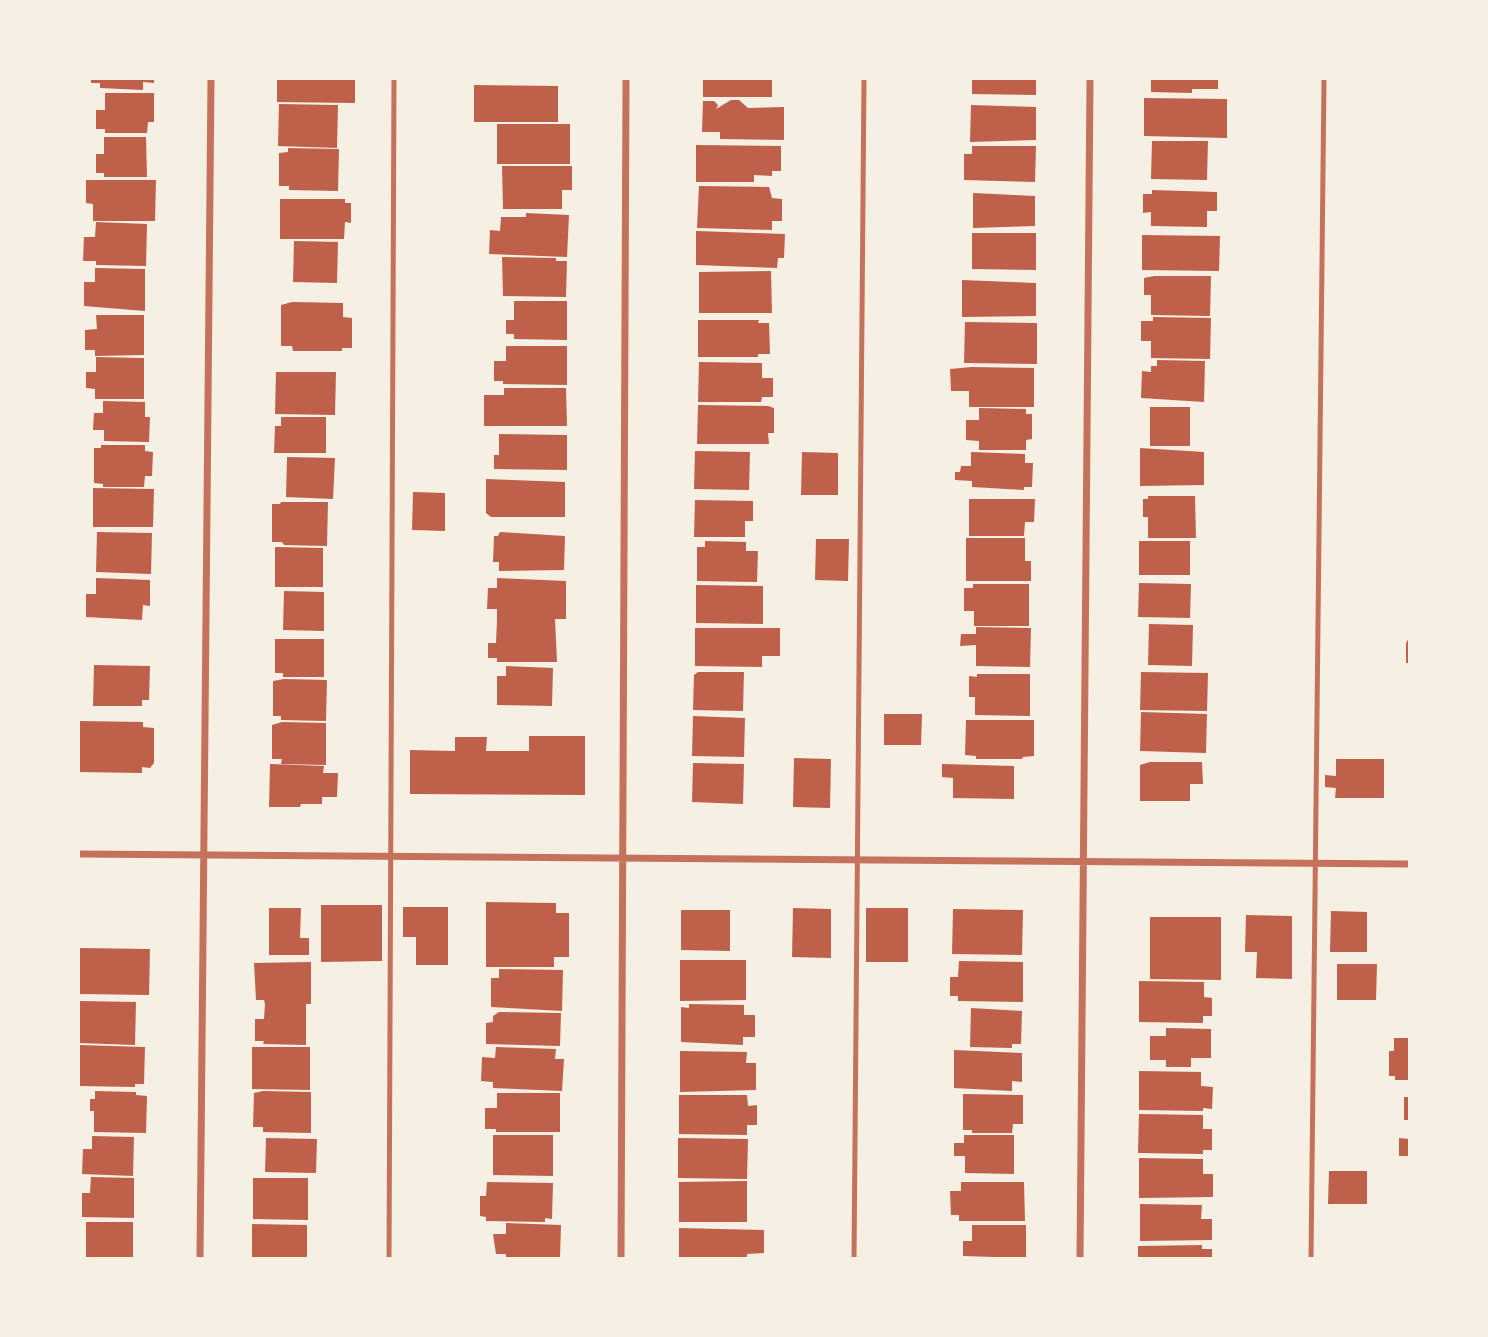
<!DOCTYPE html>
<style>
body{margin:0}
#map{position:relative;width:1488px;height:1337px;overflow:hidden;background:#f6efe4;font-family:"Public Sans",sans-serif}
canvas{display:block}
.frame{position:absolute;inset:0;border:80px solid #f6efe4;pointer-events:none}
</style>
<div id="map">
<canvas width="1488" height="1337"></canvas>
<div class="frame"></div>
</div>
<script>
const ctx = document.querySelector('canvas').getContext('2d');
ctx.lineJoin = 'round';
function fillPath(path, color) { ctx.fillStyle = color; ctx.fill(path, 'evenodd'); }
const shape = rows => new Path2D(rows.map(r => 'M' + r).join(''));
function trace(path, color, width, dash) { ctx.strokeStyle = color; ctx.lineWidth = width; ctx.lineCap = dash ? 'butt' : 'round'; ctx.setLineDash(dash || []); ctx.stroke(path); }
const building = shape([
 [91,79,154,79,154,83,143,82,143,90,100,88,100,83,91,83],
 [277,79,355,79,355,103,277,102],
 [703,79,772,79,772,97,703,97],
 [972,79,1036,79,1036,95,972,94],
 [1151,79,1218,79,1218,89,1192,89,1192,93,1151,92],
 [474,85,558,86,558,122,474,122],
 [105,93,154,93,154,122,148,122,147,133,105,133,105,129,96,129,96,110,105,110],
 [1144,98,1227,99,1227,138,1144,136],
 [731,100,739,100,748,108,784,107,784,140,720,139,720,132,702,132,703,101,714,101,718,105,716,109],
 [279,104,338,105,337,148,278,146],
 [971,105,1036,107,1036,140,970,142],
 [497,124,570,124,570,164,497,164],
 [104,137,146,137,147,177,104,177,104,173,96,173,96,154,104,154],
 [1152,141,1208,141,1207,180,1151,179],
 [696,145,781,146,781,171,772,171,772,176,754,175,754,182,696,182],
 [972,146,1036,146,1035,182,964,180,964,154,972,154],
 [288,148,339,149,338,191,289,190,289,186,279,186,279,153,288,152],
 [502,166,572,166,572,190,562,190,562,209,503,209],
 [86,180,156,180,155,221,93,221,93,204,86,203],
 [699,186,769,187,772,198,782,199,782,221,772,221,772,230,697,228],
 [1152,190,1217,192,1217,211,1207,211,1207,227,1151,226,1151,212,1143,213,1143,194,1152,194],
 [973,193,1035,196,1035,226,973,228],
 [280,199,345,199,345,203,351,203,351,223,345,222,344,239,280,239],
 [526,213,569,215,567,257,489,254,490,230,500,231,501,217,526,217],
 [96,222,147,224,146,266,96,265,96,261,83,261,84,237,95,237],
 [696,231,785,234,784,258,778,258,777,268,696,265],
 [972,233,1036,233,1036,270,972,269],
 [1142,235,1220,236,1219,271,1142,270],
 [294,241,338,242,337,283,293,282],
 [502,257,556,258,556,261,567,261,566,297,503,296],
 [95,268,145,269,145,311,84,306,84,282,95,282],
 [771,271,772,313,699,313,699,272],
 [1154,276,1211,276,1210,316,1151,315,1151,295,1144,295,1144,278],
 [962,280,1036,283,1036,316,962,317],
 [514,301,567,301,567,340,514,339,514,334,506,334,506,320,514,320],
 [292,302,343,303,343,317,352,318,352,348,342,348,342,351,293,351,292,346,281,346,281,305],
 [96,315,144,315,144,355,95,356,95,350,85,350,85,330,97,329],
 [1153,317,1211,318,1210,359,1151,358,1151,341,1141,341,1141,321,1153,321],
 [698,320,759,320,758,323,769,323,770,354,758,354,758,357,698,357],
 [965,322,1037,323,1037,364,964,363],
 [506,346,567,346,567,385,503,384,503,381,494,381,494,361,506,361],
 [96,357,144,358,144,399,95,399,95,389,86,388,86,372,96,372],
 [1157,360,1205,361,1204,402,1141,398,1142,371,1151,372,1151,366,1157,366],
 [699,362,762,363,762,378,773,378,773,397,762,397,761,402,698,402],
 [971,367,1034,368,1034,407,969,407,969,391,951,391,950,369],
 [276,372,336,372,335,415,275,414],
 [504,388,566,388,567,426,484,426,484,395,504,395],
 [103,401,145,402,145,417,150,417,149,442,104,441,104,430,93,430,94,413,103,413],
 [698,405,768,406,774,408,774,433,768,433,769,444,697,444],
 [1150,407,1190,407,1190,446,1150,446],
 [979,408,1026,409,1026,414,1032,414,1032,439,1026,440,1026,450,979,450,979,441,966,440,966,420,979,420],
 [281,417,326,417,326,453,274,453,275,426,281,426],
 [499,434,567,435,567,470,494,469,494,455,499,455],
 [101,445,145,445,145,451,153,452,152,476,145,476,144,487,103,487,103,484,94,483,94,448,101,448],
 [1140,448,1204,452,1204,485,1140,486],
 [695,451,750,452,749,490,694,489],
 [802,452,838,453,838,495,801,495],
 [971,452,1025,454,1025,463,1033,463,1032,487,1024,487,1024,490,972,487,972,481,955,480,955,472,960,472,961,466,971,466],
 [287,457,335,458,333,499,286,497],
 [486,479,565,482,565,517,491,517,486,513],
 [93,488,154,489,153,527,93,527],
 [413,492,445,493,445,531,412,530],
 [1148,496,1195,496,1196,538,1148,538,1148,517,1143,517,1143,499,1148,499],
 [969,499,1035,499,1034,522,1025,522,1024,536,969,536],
 [695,500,753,501,753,521,745,521,745,537,694,537],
 [281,502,328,502,327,546,284,545,282,542,272,542,272,504,280,504],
 [97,532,152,533,151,574,96,572],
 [500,532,565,536,564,570,499,571,499,562,493,562,494,536,498,536],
 [966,538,1025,538,1025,561,1031,561,1031,581,966,581],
 [816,539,849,539,848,581,815,580],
 [705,541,746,542,746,551,758,551,757,582,697,581,697,547,705,547],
 [1139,541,1190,541,1190,575,1139,575],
 [275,547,323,548,323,587,275,587],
 [96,578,150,580,150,606,143,605,142,620,86,617,86,594,96,594],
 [497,578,566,581,566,619,555,619,557,662,497,662,497,658,488,658,488,643,496,643,497,620,497,609,487,609,488,588,497,588],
 [1139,583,1191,584,1190,618,1138,617],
 [973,584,1029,584,1029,626,974,626,974,611,964,611,964,588,973,588],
 [696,585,763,586,763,624,696,623],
 [284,591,324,592,324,631,283,630],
 [1149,624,1193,625,1192,666,1148,665],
 [976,627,1031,628,1030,667,976,666,976,645,960,646,961,634,976,634],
 [695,628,780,628,780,656,762,656,762,667,695,666],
 [1409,638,1409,663,1406,663,1406,643],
 [275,639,324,639,324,677,283,677,283,673,275,673],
 [94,665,150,666,149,700,142,700,142,706,93,706],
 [506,666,553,668,552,706,497,705,497,676,506,676],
 [698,672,744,672,743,711,693,710,694,675],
 [1141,672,1208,673,1207,711,1140,710],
 [977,674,1030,674,1030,716,975,715,975,697,969,697,969,676,977,677],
 [284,679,327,680,326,721,281,720,281,716,273,716,273,681],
 [1141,712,1207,714,1206,753,1140,751],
 [884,714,922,714,921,745,884,745],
 [693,716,745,718,744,757,692,756],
 [966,720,1034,720,1034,756,1023,757,1022,759,976,759,976,756,965,755],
 [79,721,143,722,143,727,154,728,154,763,150,768,142,767,142,773,79,772],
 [282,722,326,723,326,765,281,764,282,759,272,759,272,725],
 [529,736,585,736,585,795,410,794,410,750,455,751,455,737,487,737,486,751,529,751],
 [794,758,831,759,830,808,793,807],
 [1336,759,1384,759,1384,798,1335,798,1336,788,1325,787,1325,775,1336,776],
 [1150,762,1202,762,1203,784,1190,784,1190,801,1140,801,1140,765],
 [693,763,744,764,743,804,692,802],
 [270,764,324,766,323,773,338,773,337,797,322,797,322,804,301,804,300,807,269,807],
 [942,764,1014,766,1014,799,953,798,953,778,942,777],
 [486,902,556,903,556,913,569,913,569,957,554,957,554,967,486,967],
 [321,905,382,905,382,961,321,962],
 [403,907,448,907,448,965,416,965,416,937,403,937],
 [269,908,301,908,300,938,309,938,309,955,269,955],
 [793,908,831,909,831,958,792,957],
 [866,908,908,908,908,962,866,962],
 [953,909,1023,910,1022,955,952,954],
 [681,910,730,910,730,951,681,950],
 [1331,911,1367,912,1367,952,1330,952],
 [1246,915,1292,916,1292,979,1256,978,1257,952,1245,952],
 [1150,917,1221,917,1221,980,1150,979],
 [79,948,150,949,149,995,79,994],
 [680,960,746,960,746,1000,680,1001],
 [959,961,1023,962,1023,1002,958,1001,958,996,950,996,950,977,958,977],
 [311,962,311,1004,306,1004,306,1045,263,1044,264,1041,255,1041,255,1019,264,1019,265,1004,264,1000,256,1000,254,963],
 [1337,964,1377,964,1376,1000,1337,1000],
 [499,969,563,970,562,1011,491,1007,491,978,499,978],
 [1139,981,1204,982,1204,997,1212,998,1212,1016,1203,1016,1203,1023,1139,1022],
 [79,1001,136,1002,135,1045,79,1043],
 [689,1004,744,1005,744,1015,755,1015,755,1037,743,1037,743,1045,681,1042,681,1007,689,1008],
 [971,1008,1022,1011,1021,1044,1012,1044,1012,1048,970,1047],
 [499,1012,561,1013,560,1046,486,1044,486,1023,493,1022,493,1016],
 [1166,1028,1211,1029,1211,1058,1191,1058,1191,1067,1166,1067,1166,1060,1150,1060,1150,1036,1166,1036],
 [1394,1038,1409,1038,1409,1080,1395,1080,1395,1076,1389,1076,1389,1051,1394,1051],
 [79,1045,145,1047,144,1084,135,1084,135,1087,79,1086],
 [252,1047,310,1047,310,1090,252,1089],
 [496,1047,556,1049,555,1059,564,1059,562,1091,493,1088,493,1082,481,1081,482,1057,495,1058],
 [954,1050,1022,1053,1022,1082,1012,1081,1012,1091,954,1088],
 [680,1051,747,1052,746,1063,756,1063,756,1090,680,1092],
 [1139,1071,1201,1072,1201,1086,1213,1087,1212,1109,1203,1108,1203,1111,1139,1110],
 [95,1091,136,1092,136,1095,147,1096,146,1133,94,1132,94,1111,90,1111,90,1099,95,1099],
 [263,1091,311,1092,311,1133,263,1132,263,1127,253,1127,254,1093],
 [497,1093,560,1093,560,1132,496,1132,496,1129,485,1129,485,1108,497,1108],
 [963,1094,1023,1095,1023,1124,1013,1124,1012,1133,972,1133,972,1130,963,1130],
 [679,1095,747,1095,748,1106,757,1105,757,1125,747,1125,747,1135,679,1134],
 [1404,1097,1409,1097,1409,1120,1404,1120],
 [1139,1114,1203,1115,1203,1129,1212,1129,1212,1150,1203,1150,1203,1154,1138,1153],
 [493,1135,553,1135,553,1176,493,1175],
 [964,1135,1014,1135,1014,1174,965,1173,965,1156,954,1156,954,1143,964,1143],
 [92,1136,134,1137,133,1176,82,1174,83,1149,92,1149],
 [266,1138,317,1139,316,1173,265,1172],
 [678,1138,748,1139,747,1179,678,1178],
 [1399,1138,1409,1139,1409,1156,1399,1156],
 [1139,1158,1203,1159,1203,1174,1213,1174,1213,1197,1139,1198],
 [1329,1171,1367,1171,1367,1204,1328,1204],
 [91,1177,134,1178,134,1218,82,1217,82,1193,90,1193],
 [253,1178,308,1178,308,1220,253,1219],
 [747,1181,747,1222,679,1222,679,1182],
 [487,1182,553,1183,552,1219,545,1218,545,1222,486,1221,486,1217,480,1216,480,1196,486,1196],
 [961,1182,1024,1182,1025,1221,959,1221,959,1215,951,1215,950,1191,961,1191],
 [1140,1204,1202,1205,1201,1219,1212,1219,1212,1240,1140,1241],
 [86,1222,133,1222,133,1258,86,1258],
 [506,1223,561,1225,560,1258,506,1258,506,1254,496,1254,493,1234,506,1234],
 [252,1224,307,1225,307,1258,252,1258],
 [972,1225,1026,1225,1026,1258,963,1256,963,1241,972,1241],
 [679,1228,764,1230,764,1253,747,1254,747,1258,679,1258],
 [1202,1245,1202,1249,1212,1249,1212,1258,1138,1258,1138,1246]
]);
const service = shape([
 [389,1258,394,79],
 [854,1258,864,79],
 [1311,1258,1324,79]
]);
const minor = shape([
 [79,854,1409,864],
 [200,1258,211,79],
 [621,1258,626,79],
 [1080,1258,1090,79]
]);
fillPath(building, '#bf614a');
trace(service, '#c5725c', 5);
trace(minor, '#c5725c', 7);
</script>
